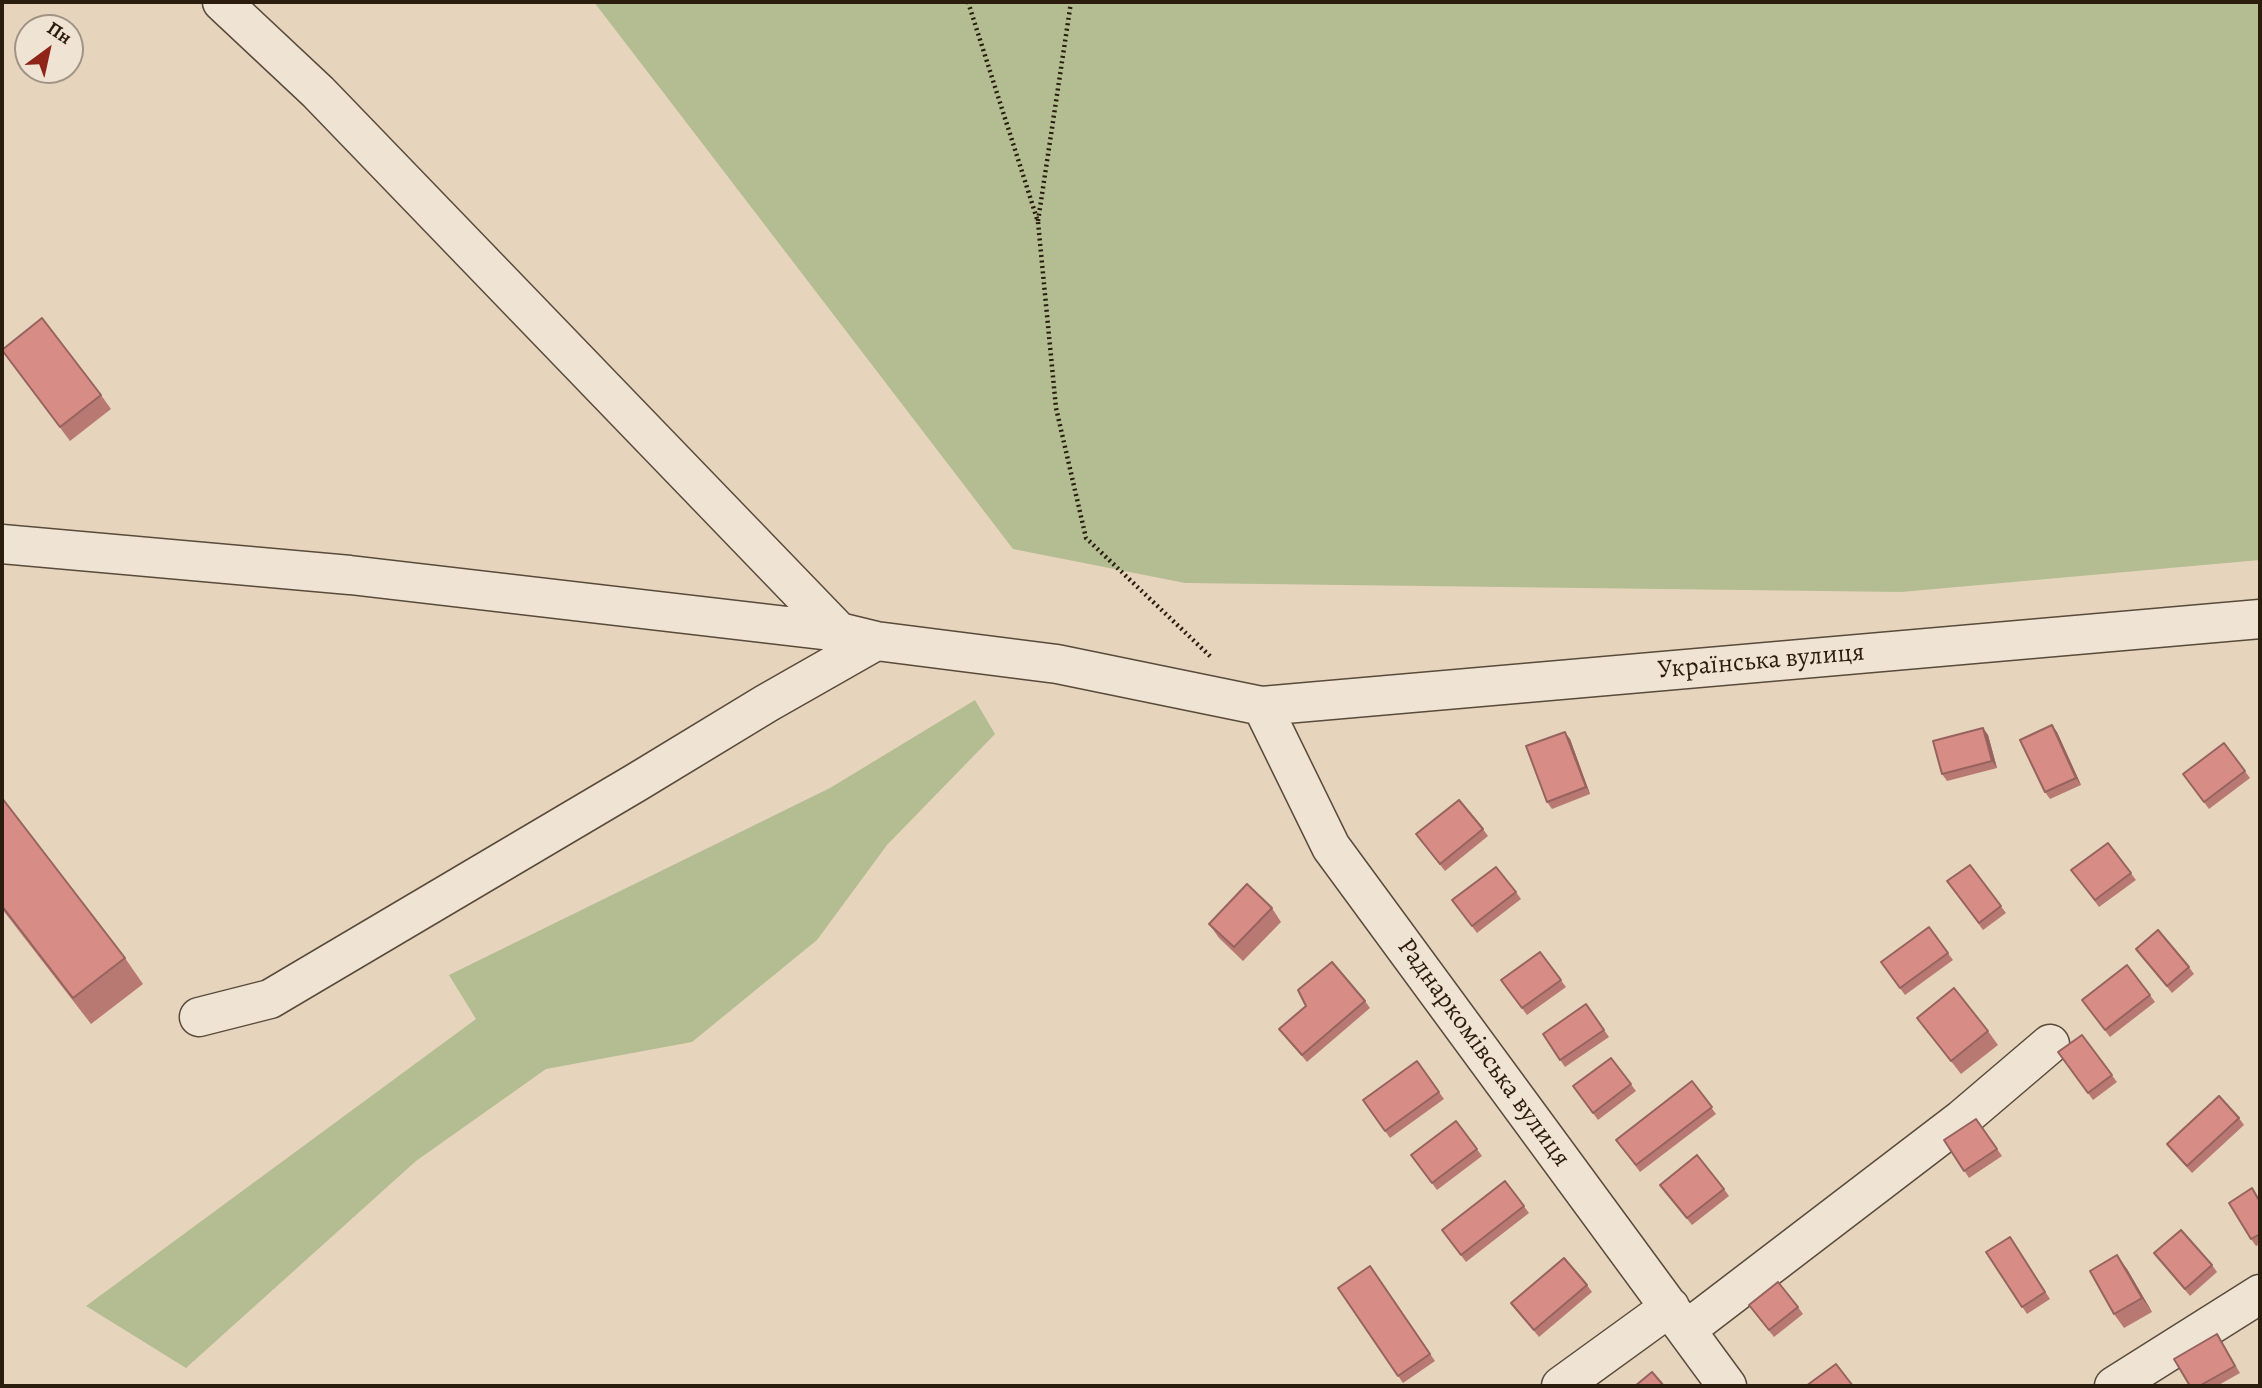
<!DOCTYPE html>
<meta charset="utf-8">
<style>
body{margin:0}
#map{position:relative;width:2262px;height:1388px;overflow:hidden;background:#e6d4bd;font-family:Alegreya,serif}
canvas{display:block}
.frame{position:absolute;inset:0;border:4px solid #2a1d0e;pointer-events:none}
.north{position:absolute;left:14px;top:14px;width:70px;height:70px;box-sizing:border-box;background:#efe3d4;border:2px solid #a09485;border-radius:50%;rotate:33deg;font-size:19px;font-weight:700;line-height:28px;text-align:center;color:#2a1d0e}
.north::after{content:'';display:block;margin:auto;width:24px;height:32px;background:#8f2418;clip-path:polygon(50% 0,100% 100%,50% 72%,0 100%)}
</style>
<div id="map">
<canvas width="2262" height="1388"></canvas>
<div class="frame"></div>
<div class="north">Пн</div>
</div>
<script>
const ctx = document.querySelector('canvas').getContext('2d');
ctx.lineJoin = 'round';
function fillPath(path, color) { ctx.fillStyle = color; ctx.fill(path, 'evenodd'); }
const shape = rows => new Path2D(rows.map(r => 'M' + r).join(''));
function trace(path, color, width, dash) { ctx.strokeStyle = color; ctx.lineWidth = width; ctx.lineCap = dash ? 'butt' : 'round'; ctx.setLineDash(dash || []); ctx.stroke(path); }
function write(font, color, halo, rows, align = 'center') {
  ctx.font = font + ' Alegreya,serif'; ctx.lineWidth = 5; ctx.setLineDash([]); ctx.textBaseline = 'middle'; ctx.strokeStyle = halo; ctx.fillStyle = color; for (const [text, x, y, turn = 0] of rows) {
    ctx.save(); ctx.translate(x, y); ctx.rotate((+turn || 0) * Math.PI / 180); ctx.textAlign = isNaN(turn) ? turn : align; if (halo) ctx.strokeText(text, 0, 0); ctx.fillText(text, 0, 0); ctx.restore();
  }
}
const green = shape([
 [594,2,2260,2,2260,560,1901,592,1185,583,1013,549],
 [975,700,995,734,887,845,817,940,692,1042,546,1069,416,1161,186,1368,86,1306,476,1019,449,975,830,788]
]);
const path = shape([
 [968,2,1038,222,1056,408,1086,538,1211,657],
 [1038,221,1071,2]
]);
const minor = shape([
 [222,2,318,92,839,632,876,641,1057,664,1262,706,2260,619],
 [2,544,350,575,839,632],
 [1262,706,1331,847,1727,1386],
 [199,1017,270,999,637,782,767,703,876,641],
 [1686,1330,1962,1119,2050,1044],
 [1561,1386,1670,1307],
 [2114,1386,2260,1294]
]);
const wall = shape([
 [2,350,101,395,111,409,70,441],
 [1983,728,1988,735,1997,768,1947,781,1942,774],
 [2057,732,2081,785,2050,799,2045,792],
 [1570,739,1590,794,1552,809,1547,802],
 [2224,743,2250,778,2209,809,2183,774],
 [2,798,125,958,143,984,91,1024,2,909],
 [1483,829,1488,836,1445,871,1421,841],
 [2108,843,2136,880,2099,907,2071,870],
 [1970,865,2006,913,1983,930,1947,881],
 [1516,892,1521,899,1477,933,1452,900],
 [1272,908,1281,922,1243,961,1219,938,1209,924],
 [1929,927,1953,960,1905,995,1881,962],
 [2136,949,2189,967,2194,974,2172,993],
 [1540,952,1566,987,1527,1015,1501,980],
 [2150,995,2155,1002,2110,1037,2087,1007],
 [1365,1001,1370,1008,1307,1062,1279,1029],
 [1586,1004,1609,1037,1565,1067,1543,1034],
 [1917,1018,1988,1031,1998,1045,1961,1074],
 [2082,1035,2117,1082,2093,1100,2058,1052],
 [1611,1058,1636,1091,1598,1120,1573,1086],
 [1417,1061,1444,1099,1390,1138,1363,1100],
 [1692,1081,1716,1114,1640,1172,1616,1140],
 [2239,1118,2244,1125,2192,1173,2172,1151,2167,1144],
 [1976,1119,2002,1156,1969,1178,1944,1140],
 [1456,1121,1482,1156,1437,1190,1411,1155],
 [1505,1181,1529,1213,1466,1262,1442,1230],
 [1660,1185,1724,1189,1729,1196,1692,1225],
 [2260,1201,2260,1244,2256,1246,2251,1239],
 [2010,1237,2050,1299,2027,1314,1986,1252],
 [2154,1253,2212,1265,2217,1272,2190,1296],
 [1370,1266,1435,1361,1403,1383,1338,1288],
 [2127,1269,2152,1312,2124,1328,2114,1314],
 [1587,1285,1592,1292,1539,1337,1511,1303],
 [1798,1307,1803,1314,1774,1337,1754,1312],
 [2217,1334,2240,1373,2217,1386,2190,1386]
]);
const shadedWall = shape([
 [2052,725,2057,732,2081,785,2076,778],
 [1983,728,1988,735,1997,768,1992,761],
 [1565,732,1570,739,1590,794,1586,787],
 [2117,1255,2127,1269,2152,1312,2142,1298]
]);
const building = shape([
 [42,318,101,395,60,427,2,350,42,318],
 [2052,725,2076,778,2045,792,2020,740,2052,725],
 [1983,728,1992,761,1942,774,1933,741,1983,728],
 [1565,732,1586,787,1547,802,1526,746,1565,732],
 [2224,743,2245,771,2204,802,2183,774,2224,743],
 [2,798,125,958,73,998,2,906,2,798],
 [1459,800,1483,829,1440,864,1416,834,1459,800],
 [2108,843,2131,873,2095,900,2071,870,2108,843],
 [1970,865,2001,906,1979,923,1947,881,1970,865],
 [1496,867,1516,892,1472,926,1452,900,1496,867],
 [1247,884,1272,908,1234,947,1209,924,1247,884],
 [1929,927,1948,953,1900,988,1881,962,1929,927],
 [2158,930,2189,967,2167,986,2136,949,2158,930],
 [1540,952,1561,980,1522,1008,1501,980,1540,952],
 [1332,962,1365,1001,1302,1055,1279,1029,1306,1006,1298,990,1332,962],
 [2127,965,2150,995,2105,1030,2082,1000,2127,965],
 [1954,988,1988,1031,1951,1061,1917,1018,1954,988],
 [1586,1004,1604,1030,1560,1060,1543,1034,1586,1004],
 [2082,1035,2112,1075,2088,1093,2058,1052,2082,1035],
 [1611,1058,1631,1084,1593,1113,1573,1086,1611,1058],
 [1417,1061,1439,1092,1385,1131,1363,1100,1417,1061],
 [1692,1081,1712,1107,1636,1165,1616,1140,1692,1081],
 [2219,1096,2239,1118,2187,1166,2167,1144,2219,1096],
 [1976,1119,1997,1149,1964,1171,1944,1140,1976,1119],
 [1456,1121,1477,1149,1432,1183,1411,1155,1456,1121],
 [1697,1155,1724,1189,1687,1218,1660,1185,1697,1155],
 [1505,1181,1524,1206,1461,1255,1442,1230,1505,1181],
 [2252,1188,2260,1202,2260,1234,2251,1239,2229,1203,2252,1188],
 [2181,1230,2212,1265,2185,1289,2154,1253,2181,1230],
 [2010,1237,2045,1292,2022,1307,1986,1252,2010,1237],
 [2117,1255,2142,1298,2114,1314,2090,1271,2117,1255],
 [1564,1258,1587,1285,1534,1330,1511,1303,1564,1258],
 [1370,1266,1430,1354,1398,1376,1338,1288,1370,1266],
 [1778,1282,1798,1307,1769,1330,1749,1305,1778,1282],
 [2217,1334,2235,1366,2199,1386,2190,1386,2174,1359,2217,1334],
 [1836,1364,1853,1386,1806,1386,1836,1364],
 [1652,1372,1664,1386,1635,1386,1652,1372]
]);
const streetNames = [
 ["Українська вулиця",1761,662,-5],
 ["Раднаркомівська вулиця",1483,1053,54]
];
fillPath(green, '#b4bd92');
trace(minor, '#594b3a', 41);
trace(path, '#2a1d0e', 4.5, [2, 3.5]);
trace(minor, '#efe3d4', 38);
fillPath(wall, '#b97973');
fillPath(shadedWall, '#96635e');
fillPath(building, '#d78d86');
trace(building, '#96635e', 2);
write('26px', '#2a1d0e', '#efe3d4', streetNames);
</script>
